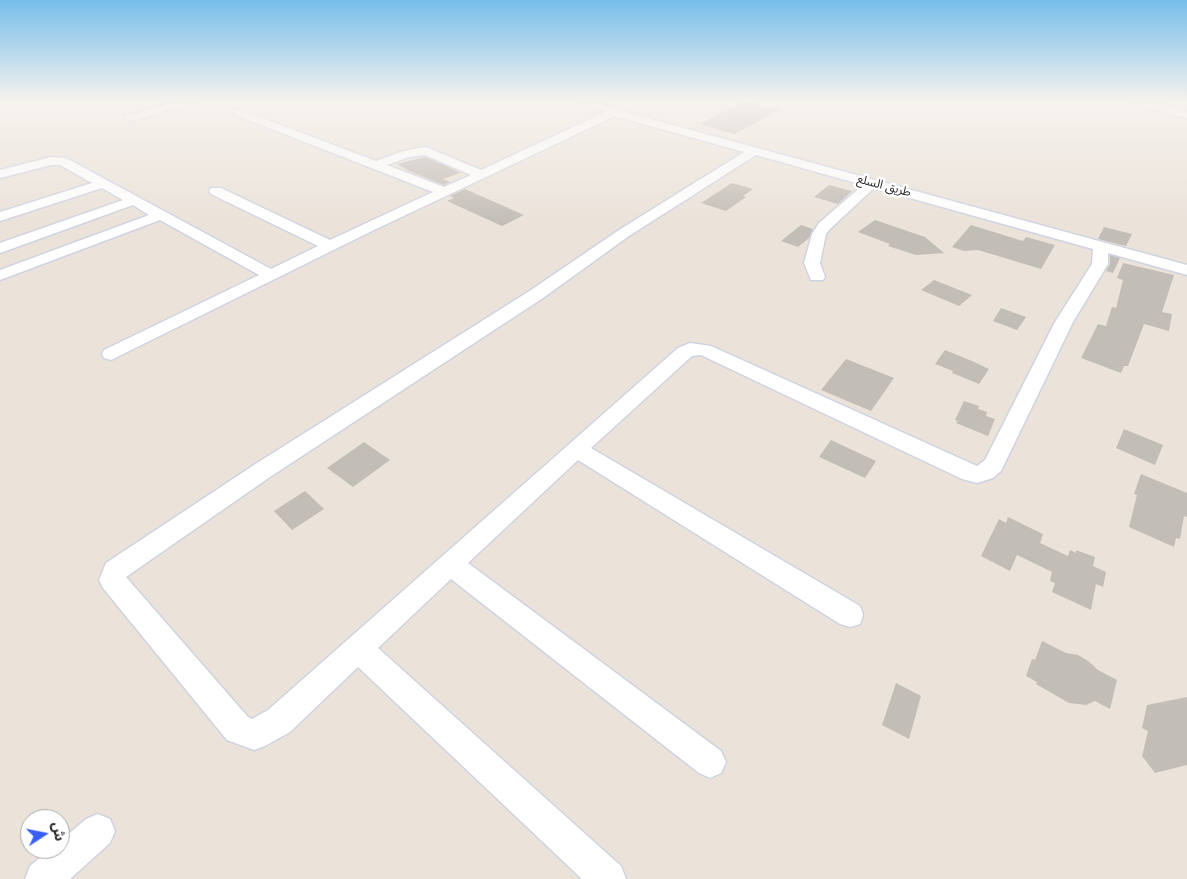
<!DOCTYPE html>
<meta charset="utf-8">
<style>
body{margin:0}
#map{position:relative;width:1187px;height:879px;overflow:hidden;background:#ebe3da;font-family:Helvetica,"Noto Sans Arabic",sans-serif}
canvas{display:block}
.north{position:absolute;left:20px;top:809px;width:50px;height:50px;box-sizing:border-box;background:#fff;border:1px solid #a9a9a9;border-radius:50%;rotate:79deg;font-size:14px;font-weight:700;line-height:20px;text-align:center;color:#282828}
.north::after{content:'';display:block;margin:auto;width:18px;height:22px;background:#3a5ff8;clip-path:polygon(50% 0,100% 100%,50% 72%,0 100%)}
</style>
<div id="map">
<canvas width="1187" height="879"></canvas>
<div class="north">ش</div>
</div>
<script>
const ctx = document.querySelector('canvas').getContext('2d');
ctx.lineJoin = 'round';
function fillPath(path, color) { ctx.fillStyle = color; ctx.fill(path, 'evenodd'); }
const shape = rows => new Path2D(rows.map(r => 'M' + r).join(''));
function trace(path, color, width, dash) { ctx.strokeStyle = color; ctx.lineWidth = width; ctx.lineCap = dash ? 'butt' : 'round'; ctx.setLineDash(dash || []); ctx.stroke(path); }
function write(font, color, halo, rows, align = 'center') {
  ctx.font = font + ' Helvetica,"Noto Sans Arabic",sans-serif'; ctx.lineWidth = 5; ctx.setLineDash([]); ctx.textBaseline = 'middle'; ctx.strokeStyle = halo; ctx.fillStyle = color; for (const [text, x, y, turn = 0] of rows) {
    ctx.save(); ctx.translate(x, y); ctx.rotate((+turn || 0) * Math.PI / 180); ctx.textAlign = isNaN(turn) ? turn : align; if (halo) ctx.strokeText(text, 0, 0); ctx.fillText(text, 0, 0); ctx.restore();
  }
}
const building = shape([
 [746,101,781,109,735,134,699,124],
 [425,157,451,168,460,173,443,179,450,182,444,185,409,171,397,164],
 [732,183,753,189,743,196,746,197,726,211,701,203],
 [829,185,852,191,838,204,814,197],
 [465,189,524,215,502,226,447,201,454,198,450,196],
 [875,220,925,237,944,253,916,255,888,246,890,244,858,232],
 [801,225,813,229,809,238,798,247,781,241],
 [971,225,1023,241,1026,237,1055,245,1041,269,978,250,964,251,952,247],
 [1104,227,1132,234,1126,246,1098,239],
 [1110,255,1120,258,1113,273,1106,271,1110,264],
 [1123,263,1174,275,1162,312,1172,314,1169,331,1144,324,1128,366,1124,366,1121,373,1081,358,1098,324,1106,326,1112,307,1116,308,1123,280,1117,278],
 [934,280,972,295,959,306,921,290],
 [1001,308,1026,317,1017,330,993,321],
 [945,350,972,361,989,369,979,384,952,373,953,371,935,364],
 [846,359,894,378,871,411,821,390],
 [964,401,979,406,978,409,987,412,986,416,995,419,988,436,956,423,958,421,955,420],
 [1124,429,1163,445,1155,465,1116,448],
 [831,440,876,461,865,478,819,457],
 [364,442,390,460,353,487,327,468],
 [1141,474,1187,493,1187,517,1184,516,1180,539,1176,538,1174,547,1129,527,1137,495,1134,494],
 [305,491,324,509,292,530,274,511],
 [1008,517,1043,534,1040,543,1068,556,1070,550,1076,553,1076,550,1095,557,1093,566,1106,572,1103,587,1096,584,1091,610,1052,592,1055,583,1050,581,1052,572,1017,555,1010,571,981,556,999,519,1006,523],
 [1042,641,1066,653,1078,655,1088,661,1098,670,1117,680,1110,709,1095,701,1086,705,1069,703,1036,684,1037,682,1026,676,1032,659,1035,660],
 [896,683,921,696,909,739,882,725],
 [1187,697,1187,765,1155,773,1142,756,1148,731,1142,728,1147,705]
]);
const minor = shape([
 [177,101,194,101,193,103,130,121,125,118,126,116,177,101],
 [577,101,592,101,618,110,1187,265,1187,275,1108,253,1108,264,1073,322,1001,471,993,478,977,483,962,479,701,355,692,356,591,448,860,606,863,615,860,624,850,627,840,624,578,460,468,563,721,751,726,762,721,773,710,778,699,773,451,579,378,648,621,866,626,879,582,879,358,667,290,732,265,746,254,750,227,740,103,588,99,580,106,563,254,465,531,290,619,230,744,152,615,116,372,231,111,360,104,358,102,354,104,350,259,275,160,220,0,280,0,270,149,215,133,205,0,253,0,243,123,200,102,188,0,221,0,212,92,183,60,165,51,165,0,178,0,170,51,157,66,158,271,269,318,246,211,194,209,191,211,188,221,188,330,240,433,192,233,114,232,112,233,110,241,110,376,161,403,151,426,147,481,170,605,112,577,101],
 [425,155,471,175,444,187,387,165,409,157,425,155],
 [756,155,863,185,819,223,812,234,804,263,811,280,823,280,825,277,820,263,826,234,830,229,874,188,1093,249,1092,264,1055,322,985,460,977,466,711,346,690,343,678,348,268,710,252,719,248,717,126,577,270,477,543,298,629,236,756,155],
 [1130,101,1147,101,1187,112,1187,118,1131,103,1130,101],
 [98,814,110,819,115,831,110,843,70,879,25,879,30,866,51,849,60,849,60,841,86,819,98,814]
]);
const farStreetnames = [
 ["طريق السلع",884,186,15]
];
fillPath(building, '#c3bdb7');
trace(minor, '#cfd3e1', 3);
fillPath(minor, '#fff');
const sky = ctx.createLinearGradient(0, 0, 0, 224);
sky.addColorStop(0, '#77beea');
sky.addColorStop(0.45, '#f6f2ee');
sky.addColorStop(1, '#f6f2ee00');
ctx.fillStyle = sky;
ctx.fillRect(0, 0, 1187, 224);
write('12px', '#282828', '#fff', farStreetnames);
</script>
